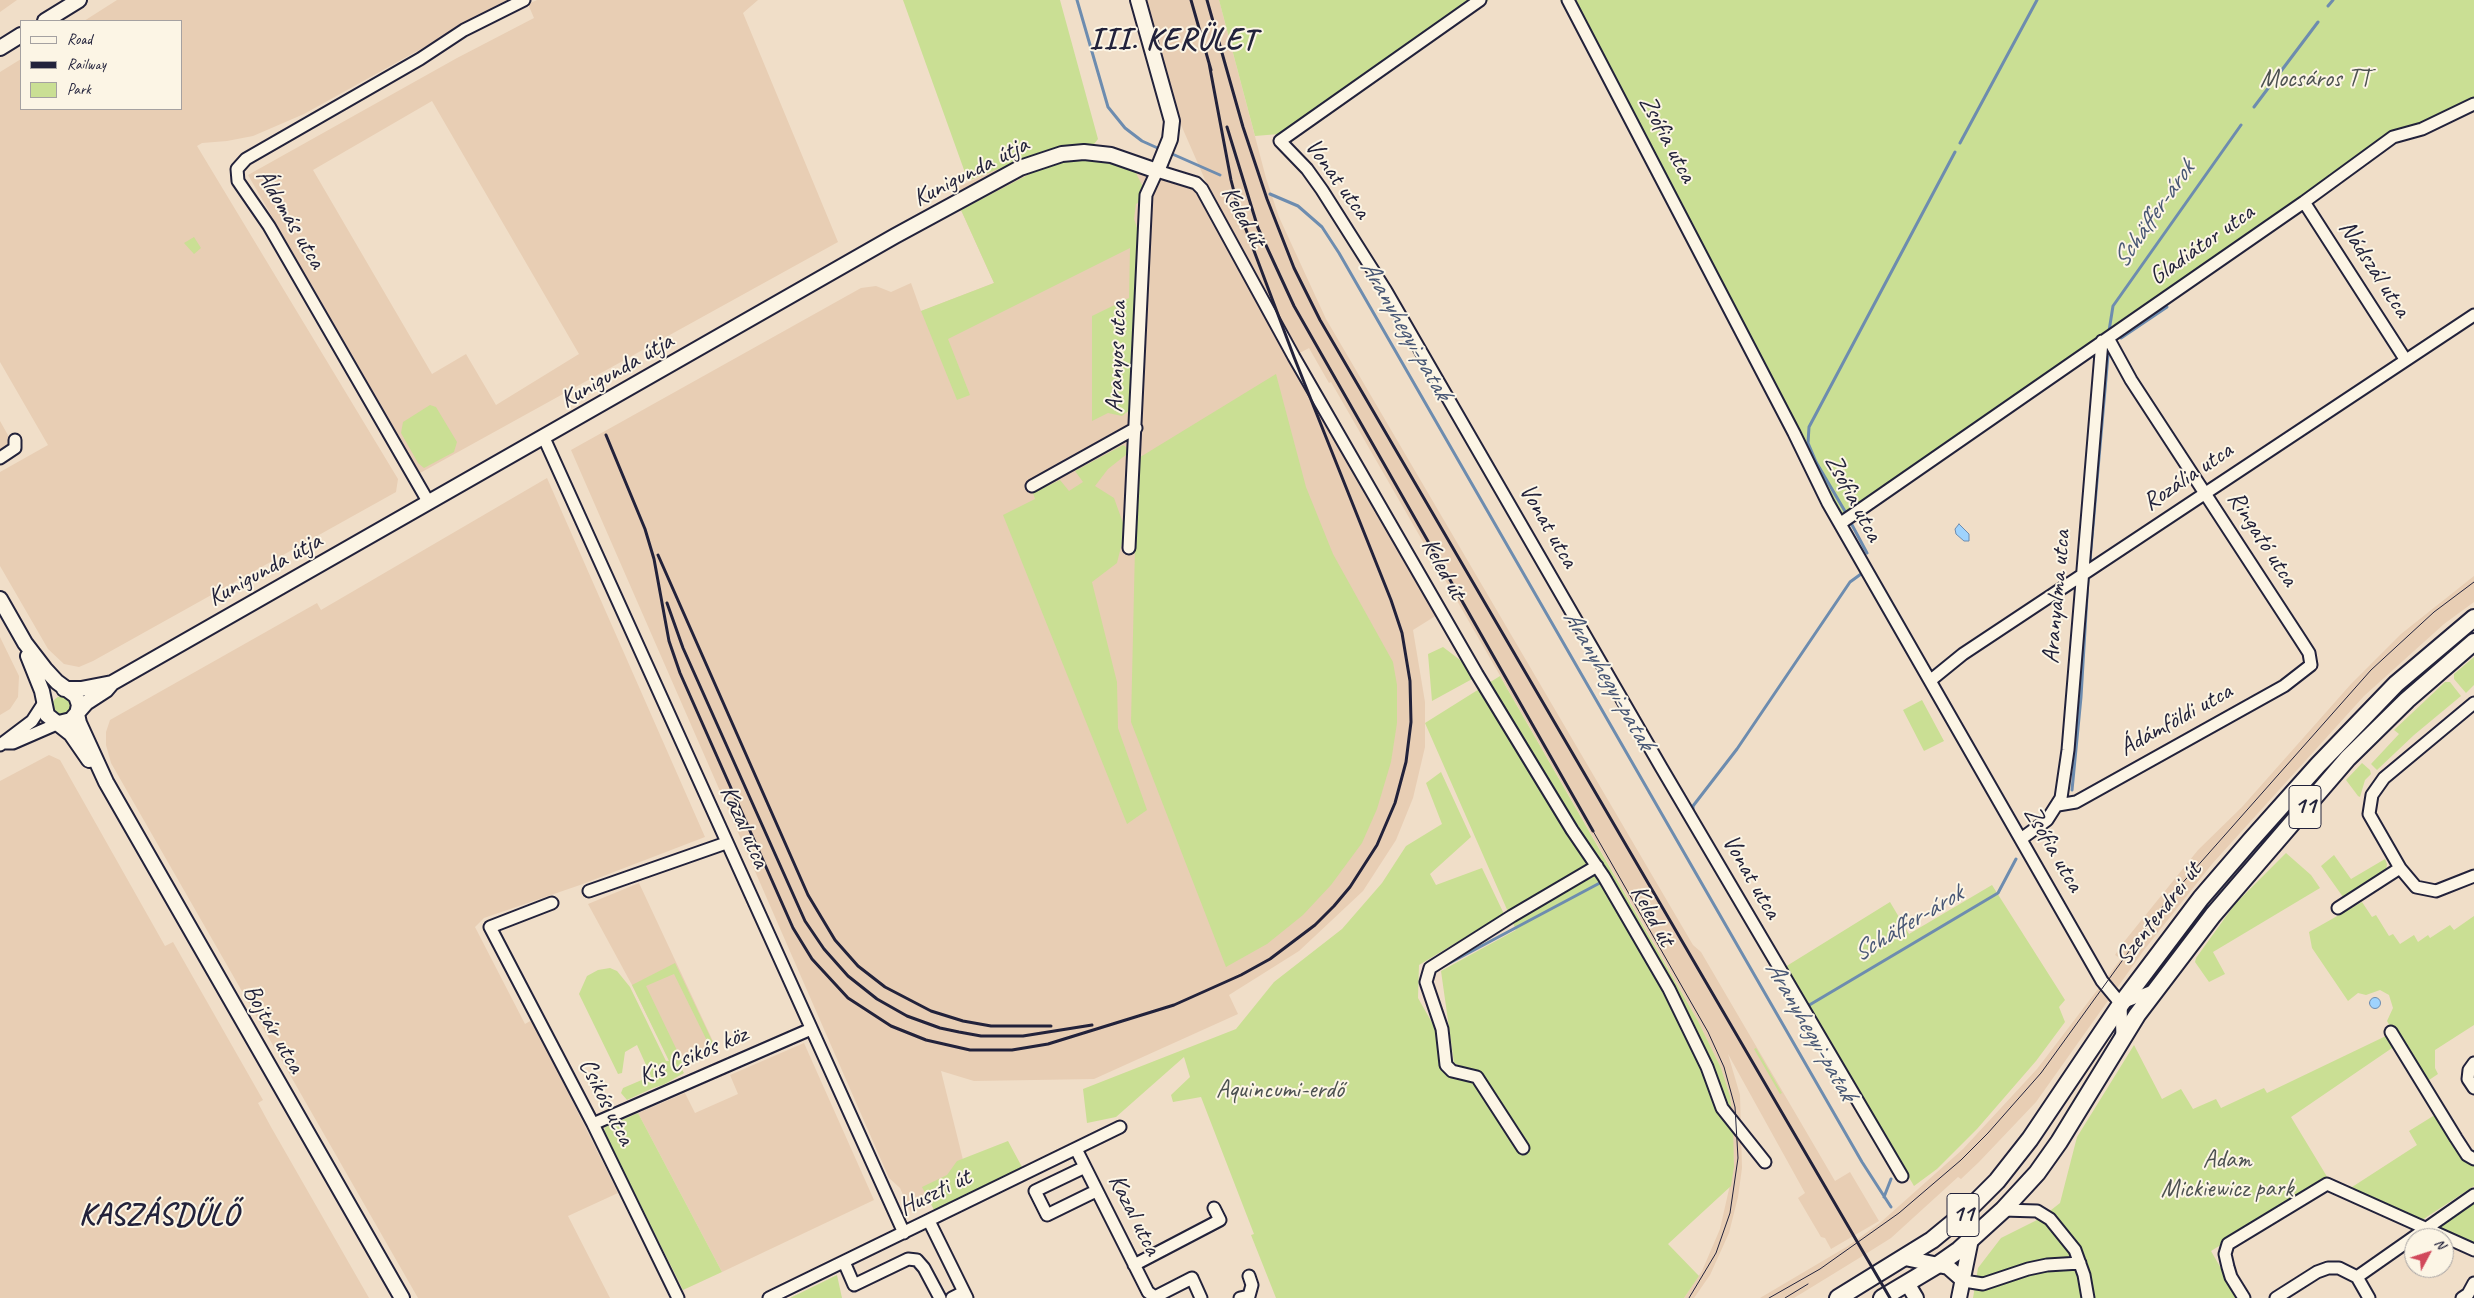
<!DOCTYPE html>
<meta charset="utf-8">
<style>
body{margin:0}
#map{position:relative;width:2474px;height:1298px;overflow:hidden;background:#f0dec8;font-family:Caveat,sans-serif}
canvas{display:block}
.legend{position:absolute;left:20px;top:20px;width:162px;height:90px;box-sizing:border-box;background:#fcf5e5;border:1px solid #a5a1a1;margin:0;padding:6px 9px;list-style:none;font-size:15px;color:#22223b}
.legend li{display:flex;align-items:center;gap:10px;height:25px}
.legend b{width:25px;border:1px solid #a5a1a1}
.north{position:absolute;left:2404px;top:1228px;width:50px;height:50px;box-sizing:border-box;background:#fcf5e5;border:1px solid #a5a1a1;border-radius:50%;rotate:50deg;font-size:14px;font-weight:700;line-height:20px;text-align:center;color:#22223b}
.north::after{content:'';display:block;margin:auto;width:18px;height:22px;background:#d1495b;clip-path:polygon(50% 0,100% 100%,50% 72%,0 100%)}
</style>
<div id="map">
<canvas width="2474" height="1298"></canvas>
<ul class="legend">
<li><b style="height:6px;background:#fcf5e5"></b>Road</li>
<li><b style="height:6px;background:#22223b"></b>Railway</li>
<li><b style="height:14px;background:#cadf94"></b>Park</li>
</ul>
<div class="north">N</div>
</div>
<script>
const ctx = document.querySelector('canvas').getContext('2d');
ctx.lineJoin = 'round';
function fillPath(path, color) { ctx.fillStyle = color; ctx.fill(path, 'evenodd'); }
const shape = rows => new Path2D(rows.map(r => 'M' + r).join(''));
function trace(path, color, width, dash) { ctx.strokeStyle = color; ctx.lineWidth = width; ctx.lineCap = dash ? 'butt' : 'round'; ctx.setLineDash(dash || []); ctx.stroke(path); }
function write(font, color, halo, rows, align = 'center') {
  ctx.font = font + ' Caveat,sans-serif'; ctx.lineWidth = 4; ctx.setLineDash([]); ctx.textBaseline = 'middle'; ctx.strokeStyle = halo; ctx.fillStyle = color; for (const [text, x, y, turn = 0] of rows) {
    ctx.save(); ctx.translate(x, y); ctx.rotate((+turn || 0) * Math.PI / 180); ctx.textAlign = isNaN(turn) ? turn : align; if (halo) ctx.strokeText(text, 0, 0); ctx.fillText(text, 0, 0); ctx.restore();
  }
}
const built = shape([
 [0,0,17,0,0,12],
 [117,0,509,0,304,114,253,136,227,141,202,143,197,146,398,479,396,492,93,661,79,667,64,664,48,649,0,566,0,472,48,445,0,362,0,72,21,59,21,109,181,109,181,21,84,21],
 [537,0,758,0,743,13,838,242,420,473,248,175,457,58,534,18,528,4],
 [432,101,579,354,496,405,466,354,432,374,313,170],
 [1146,0,1219,0,1266,178,1279,217,1326,319,1693,945,1701,952,1835,1181,1850,1172,1879,1221,1831,1249,1825,1238,1821,1237,1798,1198,1805,1193,1728,1054,1740,1095,1742,1168,1738,1197,1729,1233,1710,1275,1694,1298,1684,1298,1702,1271,1720,1229,1734,1167,1730,1096,1721,1068,1698,1021,1665,962,1331,382,1329,383,1309,348,1294,356,1437,615,1413,630,1425,702,1425,747,1413,798,1396,840,1363,891,1299,951,1229,995,1238,1014,1094,1079,974,1081,941,1071,969,1184,911,1212,900,1188,889,1178,571,450,861,288,876,286,891,292,911,283,921,311,994,283,952,190,1011,162,1054,148,1091,148,1206,182,1178,118],
 [0,421,13,444,0,451],
 [547,478,705,837,580,885,484,918,475,927,525,1024,532,1020,618,1193,568,1216,610,1298,418,1298,111,763,106,745,106,732,110,720,317,603,321,610],
 [2474,576,2474,602,2444,624,2364,696,2212,864,2144,950,2036,1102,1979,1162,1961,1179,1958,1177,1891,1238,1856,1260,1794,1298,1760,1298,1848,1246,1881,1222,1963,1149,2037,1069,2121,959,2115,955,2123,943,2198,850,2242,807,2351,684,2401,634],
 [0,637,19,676,18,697,10,709,0,715],
 [49,755,60,760,165,946,173,942,263,1100,258,1103,271,1127,369,1298,0,1298,0,781],
 [639,883,718,1052,675,1072,632,985,588,904],
 [804,1043,874,1200,722,1272,638,1113,685,1093,695,1113,738,1094,730,1075]
]);
const green = shape([
 [903,0,1060,0,1098,139,1091,148,1054,148,1038,153,968,181],
 [1219,0,1489,0,1291,133,1255,136],
 [1560,0,2474,0,2474,101,2393,137,1841,523],
 [1093,159,1119,164,1136,173,1143,187,1141,201,1136,204,1134,219,1138,230,1131,409,1122,416,1108,413,1092,421,1092,316,1129,298,1130,248,948,339,970,395,957,400,921,311,994,283,961,210,1041,168,1059,162],
 [194,237,201,248,194,254,184,243],
 [1276,374,1306,487,1333,554,1393,662,1397,685,1397,723,1391,762,1377,809,1362,843,1331,885,1303,915,1267,944,1226,967,1131,722,1137,459],
 [430,405,436,407,457,442,454,452,424,468,418,463,401,433,403,422],
 [1123,445,1126,447,1127,454,1108,469,1095,486,1114,498,1123,523,1122,543,1117,563,1092,582,1117,682,1118,728,1147,810,1127,824,1003,515,1035,499,1033,493,1060,480,1069,491,1083,482,1075,471],
 [1443,647,1468,666,1474,678,1432,701,1428,654],
 [2474,657,2474,685,2466,693,2454,679,2454,674],
 [1500,676,1698,1021,1721,1068,1730,1096,1733,1124,1734,1167,1731,1186,1668,1244,1699,1276,1684,1298,1276,1298,1251,1235,1254,1234,1201,1097,1173,1102,1171,1095,1190,1077,1184,1057,1116,1117,1087,1123,1083,1089,1236,1029,1274,982,1342,929,1382,883,1406,846,1442,824,1426,783,1441,772,1471,837,1430,874,1436,885,1482,868,1504,914,1419,965,1418,998,1434,1026,1438,1027,1447,1070,1480,1074,1454,1063,1441,971,1516,930,1425,723],
 [2445,682,2450,682,2461,696,2414,735,2377,770,2371,764,2399,734,2394,730],
 '52 706a10 10 0 1 1 20 0a10 10 0 1 1-20 0Z',
 [1922,700,1944,741,1924,751,1903,710],
 [2362,763,2370,770,2371,774,2365,780,2360,797,2358,796,2346,780],
 [2286,853,2311,875,2320,888,2213,952,2225,974,2209,982,2195,962,2196,958,2235,904],
 [2334,855,2351,879,2385,859,2387,864,2386,870,2343,897,2321,866],
 [1992,885,2065,1000,2059,1007,2065,1022,2036,1061,1977,1129,1937,1169,1914,1186,1785,967,1890,902,1909,934],
 [2362,902,2372,917,2376,915,2389,936,2393,934,2400,944,2414,935,2418,942,2428,935,2430,938,2450,925,2454,930,2474,916,2474,1025,2435,1050,2435,1068,2438,1074,2423,1084,2387,1021,2393,1008,2389,995,2380,990,2366,995,2358,993,2348,1001,2312,948,2309,932],
 [675,963,717,1051,713,1053,674,974,646,986,685,1067,681,1068,684,1073,663,1085,653,1088,627,1100,621,1093,623,1088,651,1076,637,1045,625,1052,622,1073,618,1074,579,994,587,976,598,970,610,968,617,971,630,987,666,1061,669,1061,632,985],
 [2388,1035,2395,1046,2291,1117,2329,1180,2349,1189,2417,1145,2409,1131,2438,1113,2474,1163,2474,1186,2419,1222,2322,1183,2211,1251,2238,1298,1973,1298,1978,1268,2001,1238,2041,1218,2060,1203,2077,1137,2134,1045,2162,1099,2181,1089,2193,1109,2216,1099,2221,1108,2264,1088,2267,1093],
 [1756,1048,1782,1093,1780,1094,1754,1049],
 [638,1113,722,1272,683,1290,604,1132,605,1127],
 [1008,1141,1022,1167,934,1210,922,1187,947,1175,957,1161],
 [2474,1195,2474,1250,2426,1228],
 [837,1275,842,1298,790,1298]
]);
const water = shape([
 [1959,524,1969,534,1969,541,1964,541,1956,534,1955,529,1959,524],
 '2369.5 1003a5.5 5.5 0 1 1 11 0a5.5 5.5 0 1 1-11 0Z'
]);
const stream = shape([
 [1077,0,1108,107,1125,128,1142,141,1162,150],
 [2328,6,2333,0],
 [2254,107,2318,22],
 [1960,143,2037,0],
 [1170,153,1220,175],
 [1270,194,1298,206,1322,227,1339,253,1862,1162,1891,1207],
 [2109,331,2113,306,2241,125],
 [2121,338,2167,307],
 [1846,513,1816,462,1808,443,1809,427,1955,152],
 [1851,523,1867,553],
 [2090,560,2108,355],
 [2072,790,2081,697,2088,579],
 [1693,813,1693,806,1737,749,1850,582,1861,574],
 [1442,967,1611,877],
 [1806,1007,1998,893,2016,859],
 [1884,1197,1891,1179]
]);
const minor = shape([
 [1480,0,1280,141,1307,169,1322,190,1386,291,1661,767,1902,1176],
 [1568,0,1794,433,1828,503,2102,981,2121,1004,2122,1038],
 [2304,202,2405,359],
 [544,438,904,1233],
 [0,458,15,448,15,440],
 [1032,486,1136,428],
 [429,503,269,226,238,181,237,169,246,159,420,59,464,30,524,0],
 [1841,523,2304,202,2393,137,2422,129,2474,104],
 [1129,548,1146,195,1157,171,1196,183,1202,189,1294,357,1477,674,1572,830,1604,877,1669,989,1707,1067,1722,1108,1765,1162],
 [1931,680,1963,654,2474,315],
 [2474,703,2384,778,2372,795,2369,814,2400,868,2416,887,2436,891,2474,876],
 [5,743,13,743,59,723],
 [0,745,32,721,45,701],
 [2058,805,2076,802,2284,686,2311,665,2309,653,2300,639,2131,380,2108,338],
 [2021,839,2047,820,2061,798,2068,750,2102,341],
 [589,891,726,843],
 [552,903,490,927,593,1124,678,1298],
 [2338,908,2400,868],
 [2122,1003,2155,990],
 [2391,1032,2456,1138,2467,1155,2474,1159],
 [2474,1063,2469,1070,2468,1079,2474,1088],
 [593,1124,811,1029],
 [1523,1148,1477,1077,1452,1071,1446,1065,1442,1029,1426,982,1430,968,1512,916,1597,866],
 [1076,1149,1148,1292,1156,1298],
 [1085,1167,1035,1191,1047,1215,1096,1191],
 [2003,1210,2037,1211,2050,1219,2075,1250,2084,1275,2088,1298],
 [929,1221,967,1298],
 [844,1262,854,1285,908,1259,917,1260,924,1268,940,1298],
 [1134,1265,1220,1220,1214,1208],
 [2357,1277,2474,1195],
 [1964,1281,1983,1284,2028,1269,2047,1265,2080,1263],
 [1155,1297,1192,1278,1201,1298],
 [769,1298,1120,1127],
 [952,1298,964,1292],
 [1240,1298,1249,1296,1252,1285,1249,1276],
 [2244,1298,2231,1277,2228,1267,2225,1254,2228,1244,2327,1184,2474,1250],
 [2276,1298,2317,1272,2328,1268,2339,1268,2357,1277,2369,1298],
 [2462,1298,2468,1294,2474,1283]
]);
const tertiary = shape([
 [45,21,79,0],
 [0,48,21,35],
 [0,599,25,643,45,669,57,682,76,696,79,705,77,714,79,723,106,782,402,1298],
 [28,656,42,691,47,715,71,734,89,760],
 [64,689,81,689,112,683],
 [59,723,71,720,86,703,106,690,112,683,895,236,1020,168,1062,154,1084,152,1111,155,1157,171,1170,139,1172,121,1138,0],
 [1905,1258,1948,1267,1964,1281],
 [1907,1283,1916,1298],
 [1959,1298,1971,1239]
]);
const primary = shape([
 [1838,1298,1932,1240,1966,1212,1997,1181,2030,1139,2121,1004,2201,898,2251,840,2318,765,2396,684,2474,618],
 [1882,1298,1939,1264,1959,1250,2003,1210,2037,1173,2059,1142,2137,1015,2213,915,2348,758,2407,700,2474,642]
]);
const tram = shape([
 [1593,831,1708,1032,1724,1067,1735,1107,1738,1158,1730,1213,1716,1253,1689,1298],
 [1769,1298,1820,1269,1899,1213,1961,1160,1988,1133,2041,1073,2148,925,2178,888,2371,670,2434,612,2474,582],
 [1785,1298,1808,1284]
]);
const rail = shape([
 [1191,0,1211,70],
 [1207,0,1243,127,1267,199,1294,268,1320,320,1890,1298],
 [1227,127,1258,228,1294,306,1593,831],
 [606,435,645,529,654,559,669,641,680,673,793,928,812,959,848,998,891,1026,926,1040,970,1050,1012,1050,1048,1044,1174,1005,1241,975,1270,959,1315,925,1334,906,1350,887,1377,845,1395,803,1406,762,1411,722,1410,681,1402,633,1391,600,1294,357,1239,211,1231,180,1209,63],
 [658,555,808,895,835,940,858,966,885,987,931,1011,963,1021,991,1026,1051,1026],
 [667,603,683,648,805,921,824,949,848,976,877,999,907,1016,940,1028,959,1032,981,1036,1023,1036,1092,1025]
]);
const shields = [
 [2305,807,32],
 [1963,1215,32]
];
const shieldNames = [
 ["11",2305,807],
 ["11",1963,1215]
];
const parkNames = [
 ["Mocsáros TT",2315,79],
 ["Aquincumi-erdő",1280,1090],
 ["Adam",2227,1160],
 ["Mickiewicz park",2227,1189]
];
const streetNames = [
 ["Zsófia utca",1667,139,62],
 ["Kunigunda útja",971,172,-27],
 ["Vonat utca",1337,179,54],
 ["Keled út",1243,217,61],
 ["Áldomás utca",290,219,59],
 ["Gladiátor utca",2202,245,-35],
 ["Nádszál utca",2374,269,57],
 ["Aranyos utca",1117,357,-88],
 ["Kunigunda útja",617,371,-30],
 ["Rozália utca",2188,477,-34],
 ["Zsófia utca",1853,498,62],
 ["Vonat utca",1548,526,60],
 ["Ringató utca",2262,539,57],
 ["Keled út",1443,569,61],
 ["Kunigunda útja",265,570,-29],
 ["Aranyalma utca",2057,597,-85],
 ["Ádámföldi utca",2176,720,-29],
 ["Kazal utca",744,827,66],
 ["Zsófia utca",2053,849,60],
 ["Vonat utca",1751,877,60],
 ["Szentendrei út",2159,914,-52],
 ["Keled út",1652,916,61],
 ["Bojtár utca",273,1029,60],
 ["Kis Csikós köz",693,1056,-23],
 ["Csikós utca",606,1102,63],
 ["Huszti út",935,1193,-26],
 ["Kazal utca",1134,1215,63]
];
const waterNames = [
 ["Schäffer-árok",2154,215,-55],
 ["Aranyhegyi-patak",1405,330,60],
 ["Aranyhegyi-patak",1608,680,60],
 ["Schäffer-árok",1908,924,-31],
 ["Aranyhegyi-patak",1810,1031,60]
];
const districtNames = [
 ["III. KERÜLET",1173,41],
 ["KASZÁSDŰLŐ",159,1216]
];
fillPath(built, '#e8ceb4');
fillPath(green, '#cadf94');
fillPath(water, '#9fd3fd');
trace(water, '#6d8caf', 1);
trace(stream, '#6d8caf', 3);
trace(minor, '#22223b', 15);
trace(tertiary, '#22223b', 18);
trace(primary, '#22223b', 20);
trace(minor, '#fcf5e5', 11);
trace(tertiary, '#fcf5e5', 14);
trace(primary, '#fcf5e5', 16);
trace(tram, '#22223b', 1);
trace(rail, '#22223b', 3);
for (const [x, y, w] of shields) { const box = new Path2D(); box.roundRect(x - w / 2, y - 21.5, w, 43, 4); ctx.fillStyle = '#fcf5e5'; ctx.fill(box); trace(box, '#22223b', 1); }
write('bold 24px', '#22223b', null, shieldNames);
write('25px', '#4c5151', '#fcf5e5', parkNames);
write('25px', '#22223b', '#fcf5e5', streetNames);
write('italic 26px', '#485775', '#fcf5e5', waterNames);
ctx.letterSpacing = '1px';
write('bold 30px', '#22223b', '#fcf5e5', districtNames);
ctx.letterSpacing = '0px';
</script>
